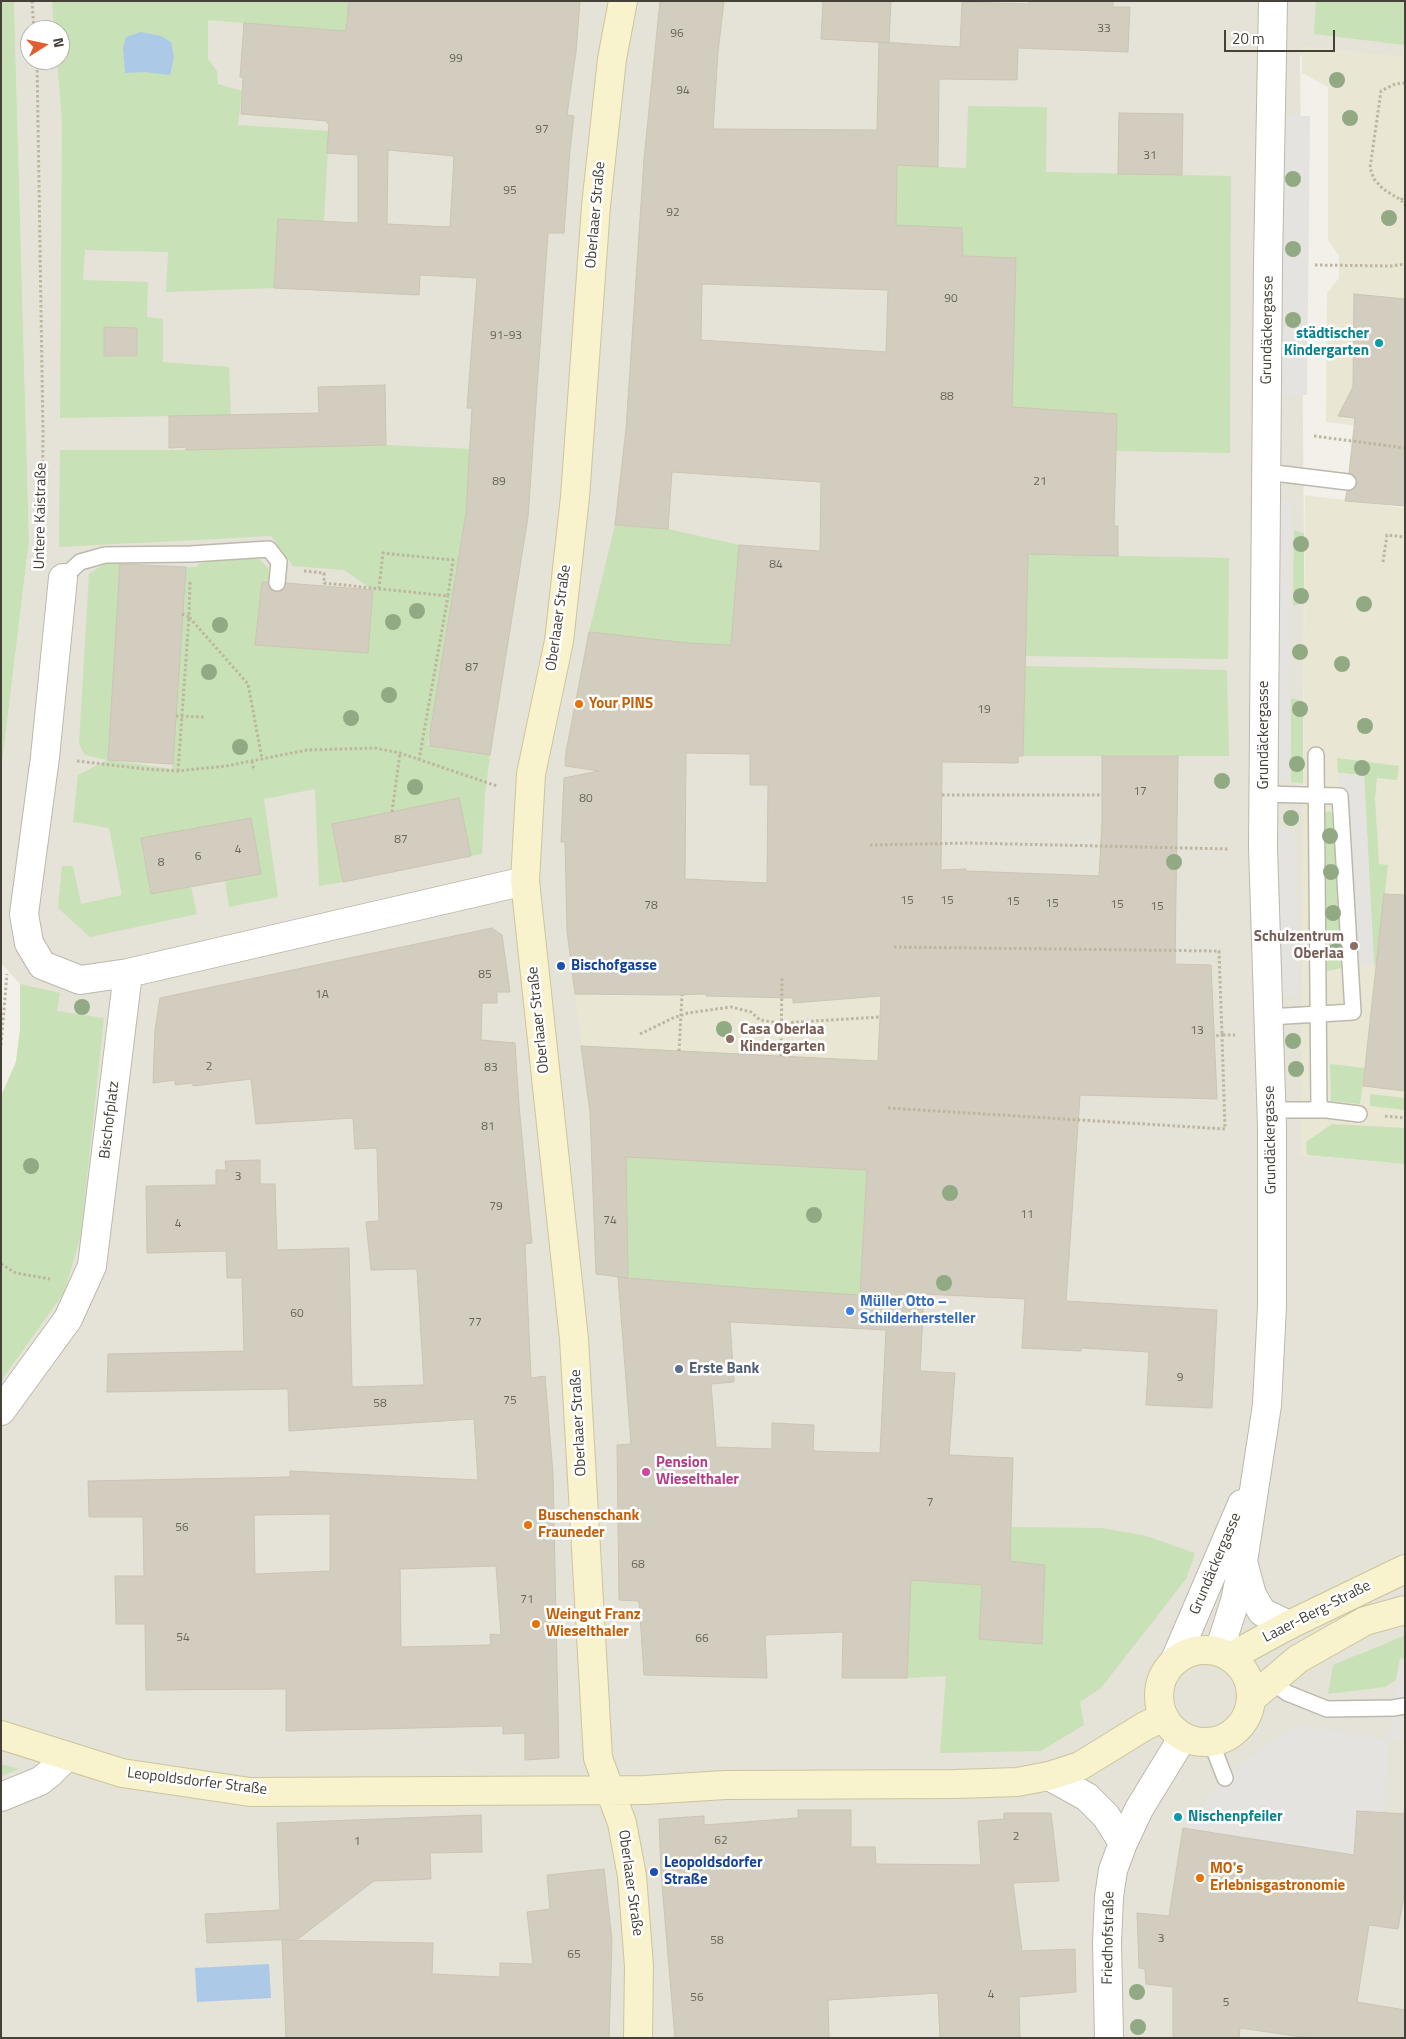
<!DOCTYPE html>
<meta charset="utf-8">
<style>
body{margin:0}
#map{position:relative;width:1406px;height:2039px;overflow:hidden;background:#f2f0e8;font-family:"Titillium Web",sans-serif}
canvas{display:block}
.frame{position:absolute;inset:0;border:2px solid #454138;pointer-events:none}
.north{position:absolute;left:20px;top:20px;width:50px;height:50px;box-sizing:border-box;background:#fff;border:1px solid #b5b3af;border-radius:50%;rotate:80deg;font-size:14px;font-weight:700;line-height:20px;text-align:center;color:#454138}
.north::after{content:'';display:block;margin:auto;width:18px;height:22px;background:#e05e31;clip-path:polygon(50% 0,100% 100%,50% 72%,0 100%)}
.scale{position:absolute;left:1224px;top:30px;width:111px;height:22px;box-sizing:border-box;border:2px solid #454138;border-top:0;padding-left:6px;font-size:15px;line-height:18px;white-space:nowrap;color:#454138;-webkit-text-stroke:4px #fff;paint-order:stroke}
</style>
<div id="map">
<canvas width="1406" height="2039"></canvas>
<div class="frame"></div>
<div class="north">N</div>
<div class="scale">20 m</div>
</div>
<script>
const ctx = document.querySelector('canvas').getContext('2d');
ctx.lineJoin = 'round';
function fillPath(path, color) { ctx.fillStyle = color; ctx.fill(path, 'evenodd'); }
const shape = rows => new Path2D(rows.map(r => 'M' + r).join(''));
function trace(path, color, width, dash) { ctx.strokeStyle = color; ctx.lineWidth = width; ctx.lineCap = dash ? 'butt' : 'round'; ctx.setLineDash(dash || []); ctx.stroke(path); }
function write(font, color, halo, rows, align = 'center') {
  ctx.font = font + ' "Titillium Web",sans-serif'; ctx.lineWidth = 5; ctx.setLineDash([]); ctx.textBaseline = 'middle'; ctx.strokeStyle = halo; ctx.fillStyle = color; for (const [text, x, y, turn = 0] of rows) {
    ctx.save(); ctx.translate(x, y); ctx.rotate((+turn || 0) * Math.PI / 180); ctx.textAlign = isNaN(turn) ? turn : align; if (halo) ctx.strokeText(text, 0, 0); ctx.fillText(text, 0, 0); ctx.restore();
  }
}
const residential = shape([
 [14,1,1405,1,1405,68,1300,55,1304,553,1302,1155,1405,1164,1405,1635,1360,1653,1363,1668,1405,1658,1405,2038,1,2038,1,1381,64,1293,1,1096,16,1062,20,1030,20,984,1,963,1,772,29,541],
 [30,30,60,30,60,60,30,60]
]);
const education = shape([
 [1302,46,1405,57,1405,432,1326,422,1327,293,1339,278,1339,256,1328,240,1328,87,1302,73],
 [1305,495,1405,508,1405,1164,1301,1155],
 [567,931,631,931,883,960,877,1087,743,1117,590,1112]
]);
const green = shape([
 [1,1,14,1,29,541,1,772],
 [52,1,338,1,425,9,496,43,208,20,208,59,217,71,218,84,242,91,238,125,329,131,324,221,278,219,274,288,166,292,168,252,85,250,83,280,148,282,147,317,163,319,163,362,229,367,231,415,60,418,62,121,57,60,60,60,60,30,54,30],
 [1316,1,1405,1,1405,45,1314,34],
 [968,106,1047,107,1046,172,1231,176,1230,453,1116,451,1117,414,974,405,1013,356,1016,258,963,256,962,228,875,224,877,191,897,192,897,165,966,168],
 [386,445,470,449,466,513,428,745,490,755,485,795,482,854,471,856,459,799,332,824,343,882,319,886,315,789,264,799,278,897,229,907,225,881,261,874,251,818,141,838,151,894,191,887,197,914,90,937,58,908,62,866,73,866,81,904,122,895,109,828,73,822,78,775,107,760,85,755,79,744,89,574,107,562,121,563,108,760,172,769,186,567,197,567,199,564,210,560,250,556,259,559,268,568,270,582,262,582,255,645,368,653,373,590,344,570,293,566,271,536,59,547,60,450,186,450],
 [615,525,668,529,740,545,736,580,827,649,688,643,589,632],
 [1294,530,1304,533,1304,602,1293,606],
 [1028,554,1229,558,1228,659,1024,656],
 [1024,666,1227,670,1229,756,1023,756],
 [1291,698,1303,701,1303,783,1291,782],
 [1337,758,1399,766,1397,780,1377,778,1375,799,1379,864,1388,865,1377,964,1374,965,1364,775,1338,773],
 [1330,811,1333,814,1342,968,1327,971,1323,813],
 [20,984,60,993,57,1011,104,1018,81,1235,64,1293,1,1381,1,1096,16,1062,20,1030],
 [1330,1064,1365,1068,1360,1104,1331,1101],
 [1370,1094,1405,1098,1405,1110,1370,1106],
 [1332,1124,1405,1128,1405,1164,1307,1155,1306,1142],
 [626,1157,867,1165,861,1295,749,1288,628,1278],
 [1010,1527,1101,1528,1143,1535,1195,1553,1186,1579,1101,1688,1080,1702,1084,1725,1041,1751,940,1753,946,1676,907,1678,910,1599,813,1595,897,1579,982,1585,979,1639,1042,1644,1045,1565,1010,1561],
 [1405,1635,1405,1658,1400,1659,1396,1680,1385,1687,1328,1694,1333,1665],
 [1,1764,19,1769,1,1776]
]);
const parking = shape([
 [1284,116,1310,116,1307,395,1282,395],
 [1279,500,1291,500,1289,778,1278,778],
 [1338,773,1364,775,1374,965,1350,966],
 [1278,828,1294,828,1299,995,1282,996],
 [1405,1658,1405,1741,1389,1740,1384,1813,1354,1855,1183,1828,1217,1786,1258,1750,1296,1725,1389,1740,1396,1680,1400,1659]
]);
const water = shape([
 [141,32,161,36,171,42,174,57,170,75,145,72,125,73,123,48,126,37],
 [269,1964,271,1998,197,2002,195,1968]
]);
const building = shape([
 [349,1,580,1,576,52,567,115,574,116,570,150,564,233,548,233,528,517,490,755,430,746,430,733,466,513,472,408,467,408,477,278,420,275,419,295,274,288,278,219,358,223,358,155,327,153,329,123,327,123,327,121,241,114,243,77,240,77,244,23,346,31,349,1],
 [388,150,454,156,450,227,387,224,388,150],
 [660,1,724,1,718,52,713,129,877,130,879,42,960,47,962,2,1029,4,1029,1,1113,1,1113,7,1130,7,1128,52,1018,48,1017,80,939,79,938,167,897,165,896,225,962,228,963,256,1016,258,1012,407,1117,414,1114,526,1118,526,1118,556,1028,554,1023,756,1018,756,1018,763,942,762,941,870,966,869,966,871,1099,876,1102,823,1102,756,1178,756,1175,964,1211,965,1217,1099,1080,1095,1066,1301,1217,1310,1212,1408,1146,1405,1149,1352,1081,1348,1081,1351,1022,1348,1025,1299,924,1294,920,1371,955,1373,949,1455,1013,1458,1010,1561,1045,1565,1042,1644,979,1639,982,1585,911,1580,907,1678,842,1678,843,1632,765,1635,767,1678,644,1675,639,1601,619,1600,617,1445,631,1444,618,1277,628,1278,596,1274,590,1112,581,1046,878,1061,881,996,793,1003,793,998,706,996,706,994,668,995,575,994,567,931,565,842,561,842,564,778,599,771,565,766,566,752,589,632,688,643,731,645,739,545,820,551,821,482,672,472,668,529,615,525,626,429,644,159,660,1],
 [702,284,888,290,886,352,701,340,702,284],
 [686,753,750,754,750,785,768,785,767,883,685,879,686,753],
 [626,1157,867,1170,860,1295,749,1288,628,1278,626,1157],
 [730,1322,886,1330,880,1453,813,1451,814,1425,772,1423,772,1449,716,1447,711,1384,734,1382,730,1322],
 [823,1,891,1,889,43,821,39,823,1],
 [1119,113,1183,114,1182,175,1118,174,1119,113],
 [1354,294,1405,299,1405,506,1345,501,1347,491,1355,488,1357,483,1354,475,1349,473,1355,418,1338,416,1353,387,1354,294],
 [104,327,137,328,137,356,104,356,104,327],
 [385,385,386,445,186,450,186,447,169,448,169,416,319,413,318,387,385,385],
 [120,564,186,567,173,764,108,760,120,564],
 [262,582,268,582,271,590,277,592,284,589,286,583,373,590,368,653,255,645,262,582],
 [459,798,471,856,343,882,332,824,459,798],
 [251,818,261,874,151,894,141,838,251,818],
 [1384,894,1405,895,1405,1091,1363,1086,1384,894],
 [492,928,502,935,510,992,497,992,497,1003,482,1003,481,1040,515,1043,519,1105,532,1243,525,1244,531,1378,545,1376,553,1474,559,1758,525,1760,525,1733,503,1734,503,1726,286,1731,286,1689,146,1690,145,1624,116,1624,115,1576,144,1576,143,1517,89,1517,88,1481,290,1477,290,1471,478,1480,474,1419,289,1431,288,1389,107,1392,108,1354,244,1351,242,1278,227,1278,226,1251,147,1253,146,1186,216,1185,216,1170,226,1170,225,1161,260,1160,260,1184,275,1184,277,1250,349,1248,352,1387,424,1385,417,1269,371,1270,366,1222,379,1221,377,1148,355,1149,353,1118,256,1124,251,1079,193,1086,193,1083,175,1085,175,1080,153,1083,155,1030,160,998,492,928],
 [330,1514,330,1571,255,1574,254,1515,330,1514],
 [496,1566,501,1635,490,1634,491,1645,401,1647,400,1569,496,1566],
 [798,1810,851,1810,851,1847,875,1847,876,1864,981,1865,978,1821,1004,1819,1004,1813,1051,1813,1059,1881,1013,1883,1022,1951,1075,1949,1076,1992,1019,1997,1020,2038,940,2038,938,1993,828,2000,829,2038,675,2038,661,1873,659,1819,704,1816,704,1825,798,1818,798,1810],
 [1357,1811,1405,1814,1405,1890,1398,1929,1369,1925,1357,2002,1405,2010,1405,2038,1309,2038,1240,2028,1239,2038,1173,2038,1173,1987,1146,1984,1145,1969,1139,1968,1137,1913,1169,1916,1183,1828,1354,1855,1357,1811],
 [481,1815,482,1852,430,1853,431,1879,374,1881,298,1939,207,1943,205,1914,280,1910,277,1823,481,1815],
 [604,1869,612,1940,609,2038,286,2038,282,1940,433,1943,432,1974,500,1977,500,1963,533,1964,527,1912,550,1909,547,1875,604,1869]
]);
const path = shape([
 [32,1,34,30],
 [37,60,43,433,42,551],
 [1405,83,1395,84,1381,91,1370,168,1374,179,1383,189,1401,200,1405,205],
 [1401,200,1405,196],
 [1315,265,1391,266,1405,264],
 [1314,436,1405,448],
 [1383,562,1387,535,1405,537],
 [304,571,324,573,324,583,448,596,453,560,383,553,379,588],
 [182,614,189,617,190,582],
 [176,716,204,717],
 [419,760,448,596],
 [77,761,145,769,178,771,226,766,307,750,375,748,400,753,497,786],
 [252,761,254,771],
 [178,771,189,617,248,684,262,759],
 [942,795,1102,795],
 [392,812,400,753],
 [870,845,969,843,1229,849],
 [894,947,1219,951,1222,1035,1235,1035],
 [640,1034,673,1018,688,1013,731,1007,751,1012,760,1020,781,1023,880,1017],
 [1,1045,7,974],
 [679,1051,682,995],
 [781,1056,782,978],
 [888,1108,1225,1129,1222,1035,1214,1036],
 [1385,1116,1405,1118],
 [1,1264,16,1273,50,1279]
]);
const service = shape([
 [1266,472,1348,482],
 [63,578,80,562,105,555,191,554,269,549,279,562,277,583],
 [1316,755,1319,1110],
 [1264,794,1340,796,1353,1012,1269,1017],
 [1271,1110,1327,1110,1359,1114],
 [1271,1681,1287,1693,1327,1709,1393,1708,1405,1706],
 [1211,1742,1225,1778]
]);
const minor = shape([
 [63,578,45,757,24,914,29,943,42,965,80,980,128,973,525,881],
 [1,1411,68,1319,92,1266,128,973],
 [1244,1565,1252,1595,1262,1612,1289,1625],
 [1219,1651,1235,1601,1243,1562,1267,1405,1272,1306,1272,1127,1263,847,1268,264,1273,1],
 [1175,1660,1242,1504],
 [1049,1776,1087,1797,1106,1816,1123,1843],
 [1,1797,40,1781,49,1774,67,1756],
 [1109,2038,1107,1943,1109,1897,1113,1870,1123,1843,1139,1809,1183,1737]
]);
const secondary = shape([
 [623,1,612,59,596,206,575,497,559,641,531,774,525,881,574,1339,598,1758,622,1823,632,1876,639,1966,638,2038],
 '1159 1696a46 46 0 1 1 92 0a46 46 0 1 1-92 0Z',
 [1230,1657,1289,1625,1405,1569],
 [1251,1699,1298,1659,1365,1621,1405,1610],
 [1,1735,122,1773,250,1792,645,1790,725,1785,956,1784,1017,1782,1049,1776,1080,1766,1145,1726,1164,1717]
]);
const trees = [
 [1337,80],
 [1350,118],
 [1293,179],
 [1389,218],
 [1293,249],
 [1293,320],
 [1301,544],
 [1301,596],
 [1364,604],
 [417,611],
 [393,622],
 [220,625],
 [1300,652],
 [1342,664],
 [209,672],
 [389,695],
 [1300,709],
 [351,718],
 [1365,726],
 [240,747],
 [1297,764],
 [1362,768],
 [1222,781],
 [415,787],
 [1291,818],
 [1330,836],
 [1174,862],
 [1331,872],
 [1333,913],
 [1336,951],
 [82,1007],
 [724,1029],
 [1293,1041],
 [1296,1069],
 [31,1166],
 [950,1193],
 [814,1215],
 [944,1283],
 [1137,1992],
 [1138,2027]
];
const markers = [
 [1379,343,5,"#0f9aa8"],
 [579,704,5,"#e8710a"],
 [1354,946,5,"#8d6e63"],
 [561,966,5,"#1a4fb4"],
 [730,1039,5,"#8d6e63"],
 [850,1311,5,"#3f7fe0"],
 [679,1369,5,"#5c6f8a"],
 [646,1472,5,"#d1479c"],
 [528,1525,5,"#e8710a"],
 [536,1624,5,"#e8710a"],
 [1178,1817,5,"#0f9aa8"],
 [654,1872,5,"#1a4fb4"],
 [1200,1878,5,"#e8710a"]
];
const numberNames = [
 ["33",1104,29],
 ["96",677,34],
 ["99",456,59],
 ["94",683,91],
 ["97",542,130],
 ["31",1150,156],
 ["95",510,191],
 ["92",673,213],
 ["90",951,299],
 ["91-93",506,336],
 ["88",947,397],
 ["89",499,482],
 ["21",1040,482],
 ["84",776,565],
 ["87",472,668],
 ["19",984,710],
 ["17",1140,792],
 ["80",586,799],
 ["87",401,840],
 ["4",238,850],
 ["6",198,857],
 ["8",161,863],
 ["15",907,901],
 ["15",947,901],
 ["15",1013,902],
 ["15",1052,904],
 ["15",1117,905],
 ["78",651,906],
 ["15",1157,907],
 ["85",485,975],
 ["1A",322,995],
 ["13",1197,1031],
 ["2",209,1067],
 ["83",491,1068],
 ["81",488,1127],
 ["3",238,1177],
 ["79",496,1207],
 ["11",1027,1215],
 ["74",610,1221],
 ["4",178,1224],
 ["60",297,1314],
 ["77",475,1323],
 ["9",1180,1378],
 ["75",510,1401],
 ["58",380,1404],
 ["7",930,1503],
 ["56",182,1528],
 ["68",638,1565],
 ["71",527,1600],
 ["54",183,1638],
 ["66",702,1639],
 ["2",1016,1837],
 ["62",721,1841],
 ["1",357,1842],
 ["3",1161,1939],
 ["58",717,1941],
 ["65",574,1955],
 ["4",991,1995],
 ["56",697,1998],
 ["5",1226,2003]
];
const streetNames = [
 ["Oberlaaer Straße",596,215,-85],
 ["Grundäckergasse",1268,330,-89],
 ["Untere Kaistraße",41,516,-89],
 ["Oberlaaer Straße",559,618,-82],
 ["Grundäckergasse",1264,735,-90],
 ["Oberlaaer Straße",539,1020,-96],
 ["Bischofplatz",110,1120,-83],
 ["Grundäckergasse",1271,1140,-91],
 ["Oberlaaer Straße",579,1423,-93],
 ["Grundäckergasse",1216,1564,-67],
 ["Laaer-Berg-Straße",1317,1612,-27],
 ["Leopoldsdorfer Straße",197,1782,7],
 ["Oberlaaer Straße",630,1883,82],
 ["Friedhofstraße",1109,1938,-89]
];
const cultureNames = [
 ["städtischer",1369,334],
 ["Kindergarten",1369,351],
 ["Nischenpfeiler",1188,1817,"left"]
];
const foodNames = [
 ["Your PINS",589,704],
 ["Buschenschank",538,1516],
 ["Frauneder",538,1533],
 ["Weingut Franz",546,1615],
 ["Wieselthaler",546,1632],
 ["MO's",1210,1869],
 ["Erlebnisgastronomie",1210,1886]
];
const educationNames = [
 ["Schulzentrum",1344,937],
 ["Oberlaa",1344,954],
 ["Casa Oberlaa",740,1030,"left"],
 ["Kindergarten",740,1047,"left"]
];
const transitNames = [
 ["Bischofgasse",571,966],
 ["Leopoldsdorfer",664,1863],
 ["Straße",664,1880]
];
const shopNames = [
 ["Müller Otto –",860,1302],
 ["Schilderhersteller",860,1319]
];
const serviceNames = [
 ["Erste Bank",689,1369]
];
const hotelNames = [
 ["Pension",656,1463],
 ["Wieselthaler",656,1480]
];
fillPath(residential, '#e5e2d7');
fillPath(education, '#eae6d4');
fillPath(green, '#c9e1b6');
fillPath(parking, '#e4e3e0');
fillPath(water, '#acc9e8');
fillPath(building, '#d2cdbf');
trace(building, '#ccc5b3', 1);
trace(service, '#bcb9ac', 18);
trace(minor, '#bcb9ac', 30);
trace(secondary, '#ccc59d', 30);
trace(path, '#bdb59f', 3, [2.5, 2.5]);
trace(service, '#fff', 15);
trace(minor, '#fff', 28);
trace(secondary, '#f8f2cd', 28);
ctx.fillStyle = '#92aa84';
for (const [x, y] of trees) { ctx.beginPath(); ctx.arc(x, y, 8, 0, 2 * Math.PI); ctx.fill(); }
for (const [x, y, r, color] of markers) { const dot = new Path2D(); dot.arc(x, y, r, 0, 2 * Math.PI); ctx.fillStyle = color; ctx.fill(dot); trace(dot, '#fff', 2); }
write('12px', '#68645a', null, numberNames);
write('15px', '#454138', '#fff', streetNames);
write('bold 15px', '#0d838f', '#fff', cultureNames, 'right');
write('bold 15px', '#c56008', '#fff', foodNames, 'left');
write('bold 15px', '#785e54', '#fff', educationNames, 'right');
write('bold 15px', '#164399', '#fff', transitNames, 'left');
write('bold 15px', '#366cbe', '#fff', shopNames, 'left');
write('bold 15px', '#4e5e75', '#fff', serviceNames, 'left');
write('bold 15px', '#b23c85', '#fff', hotelNames, 'left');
</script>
